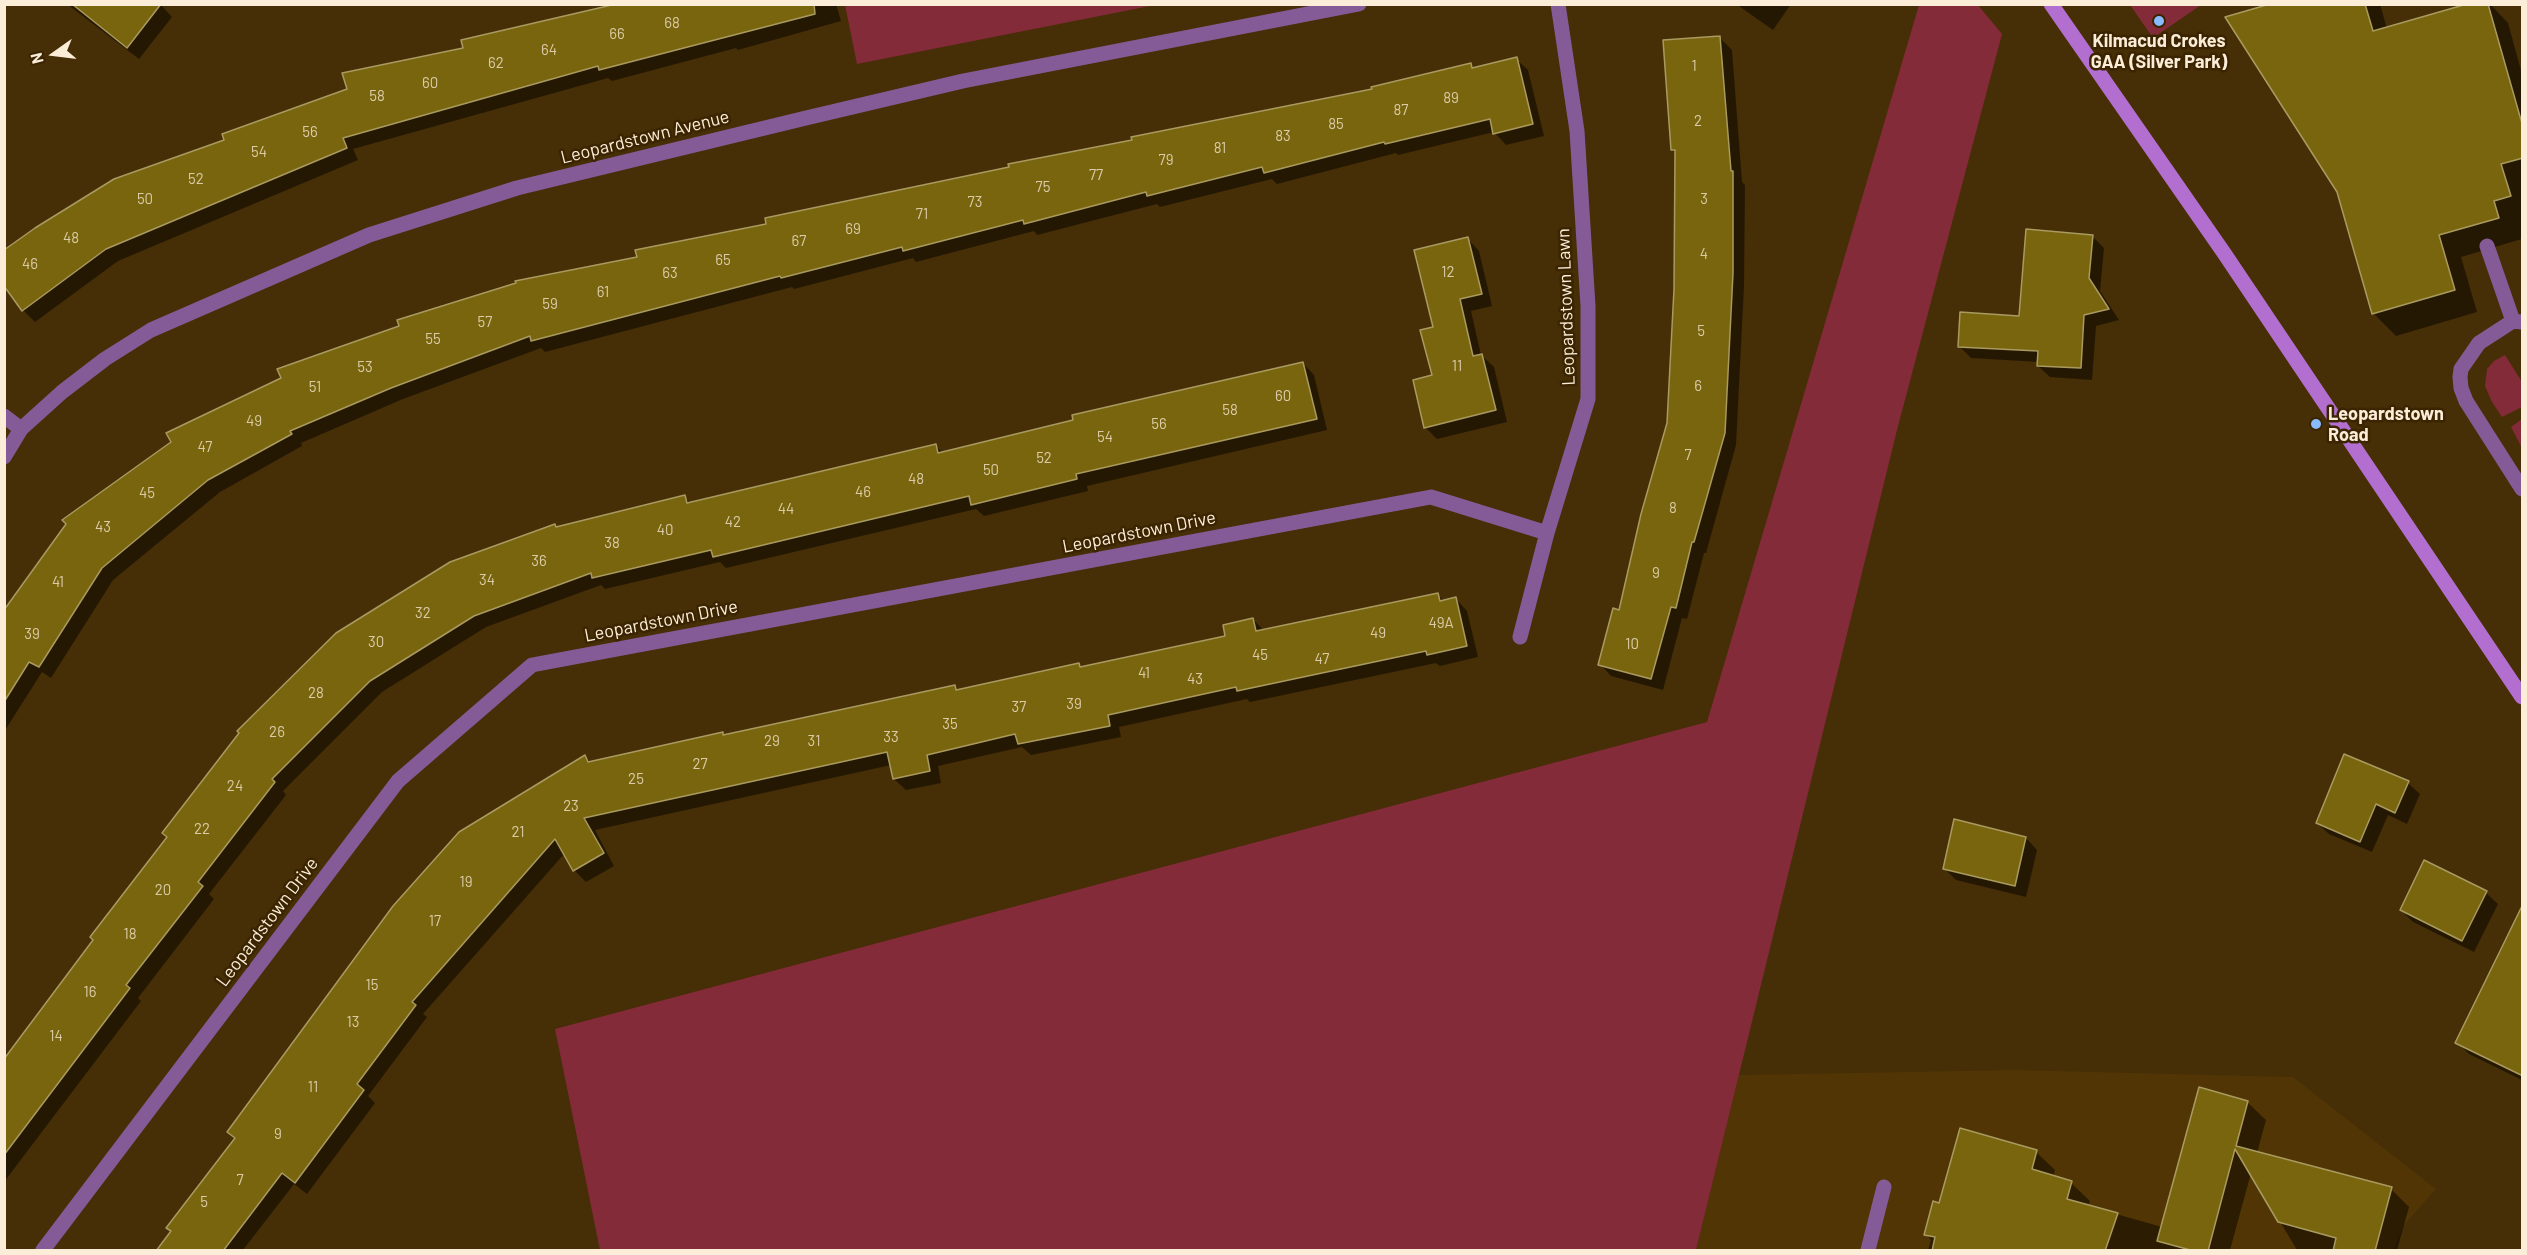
<!DOCTYPE html>
<style>
body{margin:0}
#map{position:relative;width:2527px;height:1255px;overflow:hidden;background:#462e06;font-family:Barlow,sans-serif}
canvas{display:block}
.frame{position:absolute;inset:0;border:6px solid #fcedd9;pointer-events:none}
.north{position:absolute;left:24px;top:24px;width:60px;height:60px;-webkit-text-stroke:4px #3b2400;paint-order:stroke;rotate:256deg;font-size:16px;font-weight:700;line-height:24px;text-align:center;color:#fcedd9}
.north::after{content:'';display:block;margin:auto;width:21px;height:27px;background:#fcedd9;clip-path:polygon(50% 0,100% 100%,50% 72%,0 100%)}
</style>
<div id="map">
<canvas width="2527" height="1255"></canvas>
<div class="frame"></div>
<div class="north">N</div>
</div>
<script>
const ctx = document.querySelector('canvas').getContext('2d');
ctx.lineJoin = 'round';
function fillPath(path, color) { ctx.fillStyle = color; ctx.fill(path, 'evenodd'); }
const shape = rows => new Path2D(rows.map(r => 'M' + r).join(''));
function trace(path, color, width, dash) { ctx.strokeStyle = color; ctx.lineWidth = width; ctx.lineCap = dash ? 'butt' : 'round'; ctx.setLineDash(dash || []); ctx.stroke(path); }
function write(font, color, halo, rows, align = 'center') {
  ctx.font = font + ' Barlow,sans-serif'; ctx.lineWidth = 5; ctx.setLineDash([]); ctx.textBaseline = 'middle'; ctx.strokeStyle = halo; ctx.fillStyle = color; for (const [text, x, y, turn = 0] of rows) {
    ctx.save(); ctx.translate(x, y); ctx.rotate((+turn || 0) * Math.PI / 180); ctx.textAlign = isNaN(turn) ? turn : align; if (halo) ctx.strokeText(text, 0, 0); ctx.fillText(text, 0, 0); ctx.restore();
  }
}
const built = shape([
 [2016,1070,2293,1077,2436,1189,2404,1225,2393,1250,1696,1250,1739,1075]
]);
const green = shape([
 [845,5,845,4,1155,5,857,64],
 [1919,5,1978,5,2002,34,1897,430,1696,1250,600,1250,555,1029,1707,722],
 [2130,5,2201,5,2153,38],
 [2505,355,2522,382,2522,407,2502,417,2492,402,2485,386,2487,369,2494,361],
 [2522,419,2522,448,2511,427]
]);
const shadow = shape([
 [67,4,160,4,172,17,139,59],
 [626,4,836,4,841,21,738,50,736,48,612,81,608,78,353,149,358,160,118,261,35,322,23,310,226,141,465,49],
 [1736,4,1791,4,1773,30],
 [2276,4,2380,4,2387,29,2472,4,2490,4,2508,23,2522,74,2522,239,2461,257,2477,312,2396,336,2373,313,2338,191],
 [1720,38,1732,50,1742,182,1745,185,1744,286,1736,445,1706,553,1704,553,1687,619,1682,618,1663,690,1611,676,1600,664,1620,612,1668,423,1676,289,1677,154,1672,150],
 [1516,59,1528,70,1544,136,1506,145,1494,132,1398,155,1396,153,1277,184,1272,179,1160,207,1157,204,1037,235,1034,231,916,262,913,258,794,289,792,287,545,352,541,348,403,399,301,443,302,446,220,492,113,580,51,678,42,672,4,732,4,613,68,524,639,259,768,225,1373,90,1470,65,1474,69],
 [2092,236,2104,248,2100,291,2119,320,2096,326,2092,380,2050,377,2038,366,2039,362,1971,358,1959,346,2021,318],
 [1468,239,1479,251,1492,306,1471,311,1481,355,1494,367,1507,422,1437,439,1425,427,1433,377,1434,328],
 [1303,363,1314,375,1327,430,1087,486,1088,491,984,516,976,509,726,568,720,562,605,589,601,585,486,627,382,692,283,791,286,795,209,894,214,899,138,998,141,1001,4,1182,4,1060,95,940,168,838,557,529,685,497,691,504,936,446,943,453],
 [1437,594,1444,601,1456,599,1467,611,1478,657,1440,666,1436,663,1250,702,1247,699,1119,727,1121,737,1031,755,1022,747,938,766,941,783,906,790,894,779,891,765,595,830,614,866,586,882,574,870,565,853,423,1014,427,1017,368,1096,375,1103,307,1194,294,1184,243,1250,158,1250,236,1139,229,1132,584,757,591,763,722,733,725,736,954,687,958,691,1078,664,1082,668,1227,637,1253,619,1264,631],
 [2408,783,2420,794,2407,824,2388,815,2372,852,2329,834,2317,823],
 [2026,838,2037,850,2026,897,1956,880,1944,868],
 [2425,862,2486,893,2498,904,2474,952,2413,922,2401,910],
 [2522,954,2522,1080,2469,1054,2457,1042],
 [2247,1102,2266,1120,2257,1153,2391,1189,2409,1207,2397,1250,2297,1250,2251,1173,2230,1250,1928,1250,1931,1240,1926,1234,1940,1205,2036,1152,2055,1170,2053,1177,2071,1183,2090,1201,2088,1206,2162,1227]
]);
const building = shape([
 [72,4,161,4,127,48,72,4],
 [616,4,814,4,815,14,599,70,598,66,343,138,347,148,106,249,22,311,4,286,4,250,35,228,114,179,224,140,222,134,347,89,342,73,463,48,461,40,616,4],
 [2270,4,2365,4,2373,31,2467,4,2488,4,2523,127,2523,158,2501,164,2511,196,2494,201,2499,218,2439,235,2455,290,2372,314,2337,192,2225,17,2270,4],
 [1720,36,1731,171,1733,171,1733,273,1725,433,1694,542,1692,542,1676,608,1671,607,1651,679,1598,665,1613,608,1619,610,1641,514,1667,423,1674,289,1675,150,1671,150,1663,40,1720,36],
 [1517,57,1533,124,1493,134,1490,119,1385,144,1384,142,1264,173,1262,167,1147,196,1146,192,1024,224,1023,220,903,251,902,247,781,278,780,276,531,341,530,336,391,388,290,431,292,434,208,480,102,568,39,667,29,662,4,702,4,610,66,524,62,520,171,442,166,433,281,378,277,369,399,326,397,320,516,283,515,281,637,257,635,250,766,224,765,218,1009,167,1008,164,1132,140,1131,137,1372,89,1371,87,1471,63,1472,68,1517,57],
 [2026,229,2093,235,2089,278,2109,309,2084,315,2081,368,2037,366,2038,351,1958,347,1960,312,2019,316,2026,229],
 [1468,237,1482,294,1460,299,1473,356,1482,354,1496,410,1424,428,1413,380,1432,375,1420,330,1433,327,1414,250,1468,237],
 [1303,362,1317,419,1076,474,1077,479,971,505,969,496,713,557,711,550,592,578,591,573,474,616,370,681,272,779,275,782,198,882,203,886,126,985,130,988,4,1155,4,1059,93,940,90,937,167,837,162,833,239,733,237,731,336,633,450,562,555,524,556,527,685,495,687,503,936,444,938,453,1073,420,1072,415,1303,362],
 [1438,593,1440,601,1456,597,1467,646,1427,655,1426,651,1237,691,1236,687,1108,715,1110,726,1018,744,1015,734,927,755,930,771,893,779,887,752,584,818,604,853,573,871,555,839,412,1002,416,1005,357,1084,364,1090,295,1183,282,1173,223,1251,156,1251,171,1231,166,1228,235,1138,227,1132,393,906,459,832,585,755,588,762,723,732,723,735,955,685,956,690,1079,663,1080,667,1225,636,1223,625,1253,618,1256,631,1438,593],
 [2344,754,2409,781,2395,813,2376,804,2360,842,2316,823,2344,754],
 [1954,819,2026,837,2015,886,1943,869,1954,819],
 [2424,860,2487,891,2462,941,2400,910,2424,860],
 [2523,904,2523,1076,2455,1043,2523,904],
 [2199,1087,2248,1101,2236,1146,2392,1187,2375,1251,2333,1251,2336,1238,2278,1222,2235,1149,2208,1251,2194,1251,2157,1241,2199,1087],
 [1960,1128,2037,1150,2032,1169,2072,1181,2067,1199,2118,1213,2105,1251,1932,1251,1935,1237,1924,1235,1933,1201,1939,1203,1960,1128]
]);
const service = shape([
 [2487,246,2513,321],
 [2522,322,2513,321,2479,343,2461,369,2460,377,2461,388,2466,401,2522,489]
]);
const minor = shape([
 [4,416,21,429],
 [1520,637,1547,533,1588,399,1588,306,1577,131,1558,4],
 [43,1250,398,781,532,665,1431,497,1547,533],
 [1868,1250,1884,1187]
]);
const tertiary = shape([
 [4,457,21,429,62,392,105,359,151,330,369,235,517,188,806,118,963,81,1359,4]
]);
const secondary = shape([
 [2051,4,2224,253,2522,697]
]);
const markers = [
 [2159,21,6,"#88bafc"],
 [2316,424,6,"#88bafc"]
];
const numberNames = [
 ["68",672,23],
 ["66",617,34],
 ["64",549,50],
 ["62",496,63],
 ["1",1694,66],
 ["60",430,83],
 ["58",377,96],
 ["89",1451,98],
 ["87",1401,110],
 ["2",1698,121],
 ["85",1336,124],
 ["56",310,132],
 ["83",1283,136],
 ["81",1220,148],
 ["54",259,152],
 ["79",1166,160],
 ["77",1096,175],
 ["52",196,179],
 ["75",1043,187],
 ["50",145,199],
 ["3",1704,199],
 ["73",975,202],
 ["71",922,214],
 ["69",853,229],
 ["48",71,238],
 ["67",799,241],
 ["4",1704,254],
 ["65",723,260],
 ["46",30,264],
 ["12",1448,272],
 ["63",670,273],
 ["61",603,292],
 ["59",550,304],
 ["57",485,322],
 ["5",1701,331],
 ["55",433,339],
 ["11",1457,366],
 ["53",365,367],
 ["6",1698,386],
 ["51",315,387],
 ["60",1283,396],
 ["58",1230,410],
 ["49",254,421],
 ["56",1159,424],
 ["54",1105,437],
 ["47",205,447],
 ["7",1688,455],
 ["52",1044,458],
 ["50",991,470],
 ["48",916,479],
 ["46",863,492],
 ["45",147,493],
 ["8",1673,508],
 ["44",786,509],
 ["42",733,522],
 ["43",103,527],
 ["40",665,530],
 ["38",612,543],
 ["36",539,561],
 ["9",1656,573],
 ["34",487,580],
 ["41",58,582],
 ["32",423,613],
 ["49A",1441,623],
 ["49",1378,633],
 ["39",32,634],
 ["30",376,642],
 ["10",1632,644],
 ["45",1260,655],
 ["47",1322,659],
 ["41",1144,673],
 ["43",1195,679],
 ["28",316,693],
 ["39",1074,704],
 ["37",1019,707],
 ["35",950,724],
 ["26",277,732],
 ["33",891,737],
 ["29",772,741],
 ["31",814,741],
 ["27",700,764],
 ["25",636,779],
 ["24",235,786],
 ["23",571,806],
 ["22",202,829],
 ["21",518,832],
 ["19",466,882],
 ["20",163,890],
 ["17",435,921],
 ["18",130,934],
 ["15",372,985],
 ["16",90,992],
 ["13",353,1022],
 ["14",56,1036],
 ["11",313,1087],
 ["9",278,1134],
 ["7",240,1180],
 ["5",204,1202]
];
const poiNames = [
 ["Kilmacud Crokes",2159,41],
 ["GAA (Silver Park)",2159,62],
 ["Leopardstown",2328,414,"left"],
 ["Road",2328,435,"left"]
];
const streetNames = [
 ["Leopardstown Avenue",645,137,-14],
 ["Leopardstown Lawn",1566,307,-92],
 ["Leopardstown Drive",1139,532,-11],
 ["Leopardstown Drive",661,621,-11],
 ["Leopardstown Drive",267,922,-53]
];
fillPath(built, '#513505');
fillPath(green, '#832b38');
fillPath(shadow, '#0007');
fillPath(building, '#79650e');
trace(building, '#a99a60', 1.5);
trace(service, '#855b97', 15);
trace(minor, '#855b97', 15);
trace(tertiary, '#855b97', 15);
trace(secondary, '#b36fd0', 15);
for (const [x, y, r, color] of markers) { const dot = new Path2D(); dot.arc(x, y, r, 0, 2 * Math.PI); ctx.fillStyle = color; ctx.fill(dot); trace(dot, '#3b2400', 2); }
write('15px', '#dbcba6', null, numberNames);
write('bold 18px', '#fcedd9', '#3b2400', poiNames);
write('18px', '#fcedd9', '#3b2400', streetNames);
</script>
